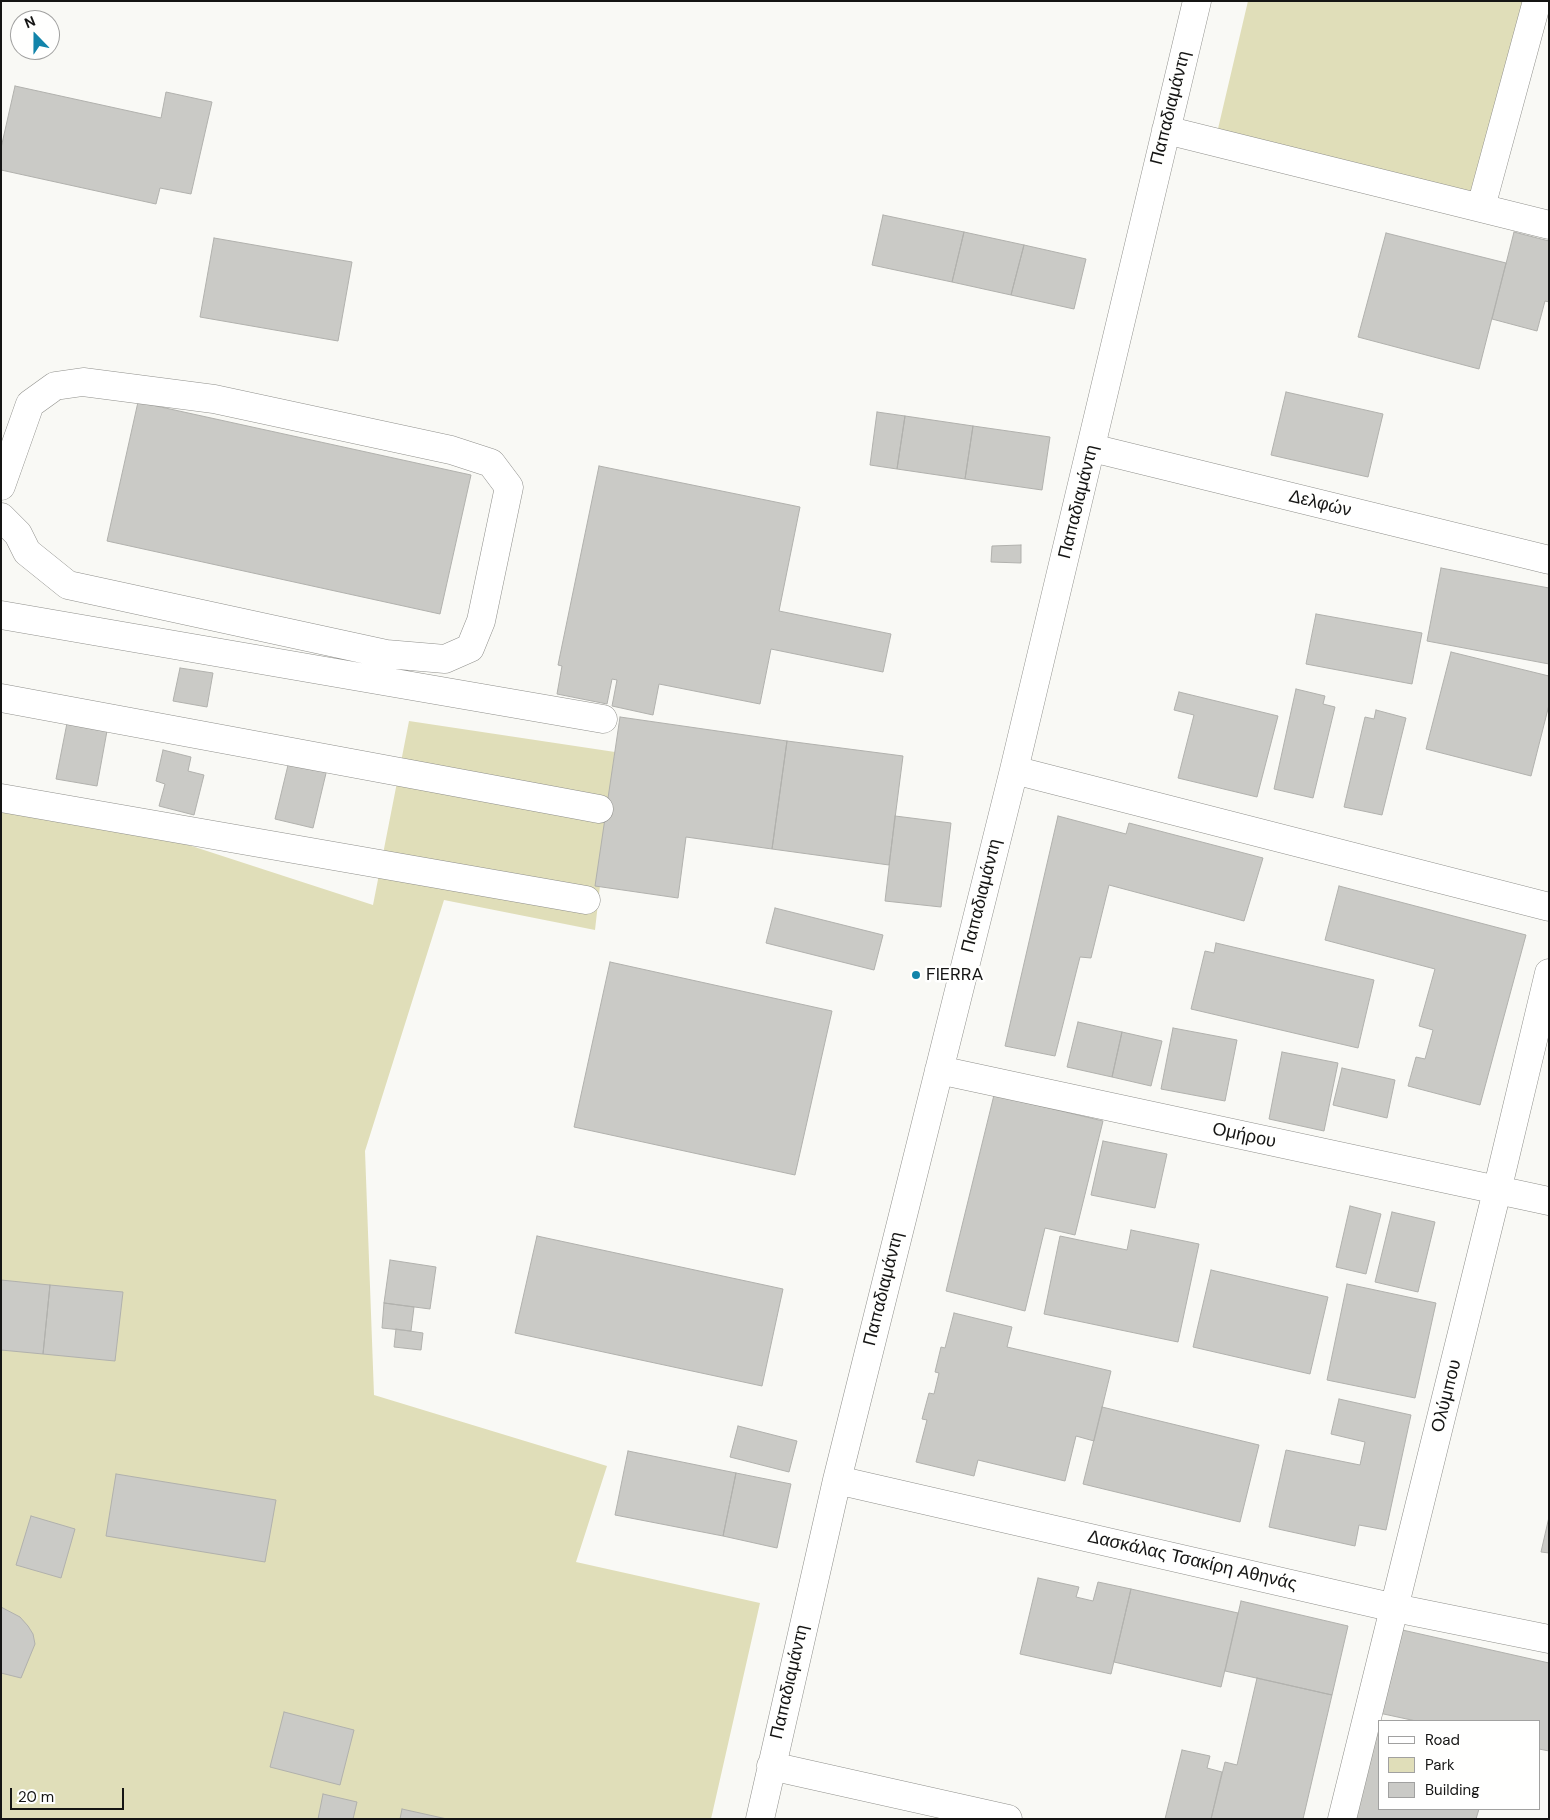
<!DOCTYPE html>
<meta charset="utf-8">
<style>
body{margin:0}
#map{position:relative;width:1550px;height:1820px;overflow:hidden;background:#f9f9f5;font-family:"DM Sans",sans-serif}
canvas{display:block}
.frame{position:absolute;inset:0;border:2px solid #151514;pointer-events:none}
.legend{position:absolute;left:1378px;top:1720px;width:162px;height:90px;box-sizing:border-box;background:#fffffe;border:1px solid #a1a1a0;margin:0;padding:6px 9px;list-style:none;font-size:15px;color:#151514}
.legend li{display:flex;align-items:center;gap:10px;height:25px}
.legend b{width:25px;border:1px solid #a1a1a0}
.north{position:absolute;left:10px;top:10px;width:50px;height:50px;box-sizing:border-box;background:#fffffe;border:1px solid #a1a1a0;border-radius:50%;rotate:338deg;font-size:14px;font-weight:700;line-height:20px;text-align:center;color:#151514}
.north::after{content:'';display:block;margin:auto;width:18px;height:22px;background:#1284aa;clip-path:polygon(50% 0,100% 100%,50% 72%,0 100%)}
.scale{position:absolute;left:10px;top:1788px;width:114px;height:22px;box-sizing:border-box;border:2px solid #151514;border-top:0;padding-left:6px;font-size:15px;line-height:18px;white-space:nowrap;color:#151514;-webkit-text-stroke:4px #fffffe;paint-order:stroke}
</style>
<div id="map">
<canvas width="1550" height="1820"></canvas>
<div class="frame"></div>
<ul class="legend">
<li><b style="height:6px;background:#fff"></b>Road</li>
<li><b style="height:14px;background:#e0deb9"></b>Park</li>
<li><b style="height:14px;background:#cacac6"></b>Building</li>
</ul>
<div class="north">N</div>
<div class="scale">20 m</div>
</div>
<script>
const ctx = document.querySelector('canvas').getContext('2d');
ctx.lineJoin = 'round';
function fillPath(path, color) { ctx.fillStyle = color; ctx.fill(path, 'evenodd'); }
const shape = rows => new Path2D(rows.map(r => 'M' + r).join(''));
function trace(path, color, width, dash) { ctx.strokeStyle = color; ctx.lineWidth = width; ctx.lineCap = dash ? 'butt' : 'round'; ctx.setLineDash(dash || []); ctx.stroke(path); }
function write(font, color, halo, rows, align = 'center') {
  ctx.font = font + ' "DM Sans",sans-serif'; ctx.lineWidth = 5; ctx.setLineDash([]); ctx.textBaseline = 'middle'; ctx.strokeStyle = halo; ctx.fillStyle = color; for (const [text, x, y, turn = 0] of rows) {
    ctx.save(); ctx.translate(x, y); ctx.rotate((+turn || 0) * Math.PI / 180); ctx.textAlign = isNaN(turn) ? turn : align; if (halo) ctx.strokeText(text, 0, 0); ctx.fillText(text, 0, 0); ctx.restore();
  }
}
const green = shape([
 [1248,1,1525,1,1472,194,1217,133],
 [409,721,615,752,595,930,444,900,365,1151,374,1395,607,1466,576,1562,760,1603,711,1819,1,1819,1,784,373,905]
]);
const building = shape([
 [15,86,161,118,166,92,212,102,191,194,160,188,156,204,1,170,1,148,15,86],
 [883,215,964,232,952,282,872,265,883,215],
 [964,232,1024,245,1011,295,952,282,964,232],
 [1514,232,1549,241,1549,302,1545,301,1537,331,1492,319,1514,232],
 [1386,233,1506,263,1479,369,1358,337,1386,233],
 [214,238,352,262,338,341,200,317,214,238],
 [1024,245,1086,259,1074,309,1011,295,1024,245],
 [1286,392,1383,414,1368,477,1271,455,1286,392],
 [138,402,471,475,440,614,107,541,138,402],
 [877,412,905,416,897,469,870,465,877,412],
 [905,416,973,426,965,479,897,469,905,416],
 [973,426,1050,437,1042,490,965,479,973,426],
 [599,466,800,507,779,611,891,634,883,672,771,649,760,704,659,684,653,715,612,706,617,680,612,679,607,704,557,694,562,666,558,665,599,466],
 [1021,545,1021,563,991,562,992,546,1021,545],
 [1441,568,1549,588,1549,664,1427,641,1441,568],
 [1316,614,1422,633,1412,684,1306,664,1316,614],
 [1451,652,1549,676,1549,705,1531,776,1426,749,1451,652],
 [180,668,213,673,207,707,173,701,180,668],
 [1296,689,1325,696,1323,704,1335,707,1313,798,1274,789,1296,689],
 [1179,692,1278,716,1257,797,1178,778,1194,715,1174,710,1179,692],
 [1376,710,1406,718,1382,815,1344,807,1365,717,1374,719,1376,710],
 [69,713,109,720,97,786,56,779,69,713],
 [620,717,787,741,772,849,686,837,678,898,595,886,620,717],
 [787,741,903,756,889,865,772,849,787,741],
 [163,750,191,757,188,771,204,775,194,815,159,806,165,784,156,781,163,750],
 [289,761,327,769,313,828,275,819,289,761],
 [895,816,951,823,941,907,885,901,895,816],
 [1058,816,1126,834,1129,823,1263,858,1244,921,1109,885,1091,958,1080,957,1055,1056,1005,1046,1058,816],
 [1339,886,1526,935,1480,1105,1408,1086,1416,1057,1425,1059,1433,1030,1419,1026,1435,969,1325,940,1339,886],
 [775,908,883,935,874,970,766,943,775,908],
 [1216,943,1374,980,1358,1048,1191,1009,1205,951,1214,953,1216,943],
 [610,962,832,1011,795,1175,574,1127,610,962],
 [1078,1022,1122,1032,1112,1077,1067,1067,1078,1022],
 [1173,1028,1237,1040,1225,1101,1161,1089,1173,1028],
 [1122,1032,1162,1041,1151,1086,1112,1077,1122,1032],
 [1282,1052,1338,1063,1324,1131,1269,1119,1282,1052],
 [1342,1068,1395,1080,1387,1118,1333,1105,1342,1068],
 [994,1095,1103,1121,1075,1235,1045,1228,1025,1311,946,1291,994,1095],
 [1103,1141,1167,1154,1155,1208,1091,1195,1103,1141],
 [1350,1206,1381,1214,1366,1274,1336,1267,1350,1206],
 [1392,1212,1435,1222,1418,1292,1375,1282,1392,1212],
 [1131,1230,1199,1244,1178,1342,1044,1314,1060,1236,1127,1250,1131,1230],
 [537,1236,783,1289,762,1386,515,1333,537,1236],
 [390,1260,436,1267,430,1309,384,1303,390,1260],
 [1211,1270,1328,1297,1310,1374,1193,1347,1211,1270],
 [1,1280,50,1285,43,1354,1,1350,1,1280],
 [1347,1284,1436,1303,1415,1398,1327,1380,1347,1284],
 [50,1285,123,1292,115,1361,43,1354,50,1285],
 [384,1303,414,1307,411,1331,382,1328,384,1303],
 [954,1313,1012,1327,1007,1347,1111,1371,1094,1441,1076,1436,1065,1481,978,1460,974,1476,916,1462,927,1420,922,1419,929,1393,934,1394,939,1373,935,1372,941,1347,945,1348,954,1313],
 [396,1329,423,1333,421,1350,394,1347,396,1329],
 [1339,1399,1411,1415,1386,1530,1359,1525,1355,1546,1269,1527,1286,1450,1360,1465,1365,1442,1331,1434,1339,1399],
 [1102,1407,1259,1445,1240,1522,1083,1484,1102,1407],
 [738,1426,797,1441,789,1472,730,1457,738,1426],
 [628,1451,736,1473,723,1536,615,1515,628,1451],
 [736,1473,791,1484,777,1548,723,1536,736,1473],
 [116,1474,276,1500,265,1562,106,1536,116,1474],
 [31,1516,75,1529,61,1578,16,1565,31,1516],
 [1549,1517,1549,1553,1541,1552,1549,1517],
 [1038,1578,1079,1587,1076,1597,1093,1601,1098,1582,1131,1589,1111,1674,1020,1654,1038,1578],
 [1131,1589,1238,1613,1221,1687,1114,1662,1131,1589],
 [1241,1601,1348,1626,1332,1695,1225,1671,1241,1601],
 [1,1607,20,1617,28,1626,33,1634,35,1644,21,1678,1,1673,1,1607],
 [1398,1629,1549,1663,1549,1751,1539,1749,1539,1721,1416,1721,1379,1713,1398,1629],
 [1257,1678,1332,1695,1303,1819,1211,1819,1225,1762,1237,1765,1257,1678],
 [284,1712,354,1730,340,1785,270,1767,284,1712],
 [1375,1729,1379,1729,1379,1809,1479,1809,1476,1819,1346,1819,1375,1729],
 [1182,1750,1210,1756,1207,1768,1222,1772,1211,1819,1165,1819,1182,1750],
 [323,1794,357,1802,353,1819,318,1819,323,1794],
 [402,1809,447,1819,400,1819,402,1809]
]);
const minor = shape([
 [1166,130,1549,225],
 [1481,207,1537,1],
 [1092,448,1549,560],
 [1,486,30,404,55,386,83,382,214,399,451,450,491,463,509,487,481,621,470,648,445,659,386,654,68,585,27,552,18,534,1,517],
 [1,615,603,719],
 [1,698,599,809],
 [1014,770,1549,907],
 [1,798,586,900],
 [939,1070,1549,1201],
 [837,1480,1395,1608,1549,1639],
 [771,1766,1008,1819],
 [760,1819,837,1480,1014,770,1197,1],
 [1342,1819,1497,1191,1549,973]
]);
const markers = [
 [916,975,5,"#1284aa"]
];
const streetNames = [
 ["Παπαδιαμάντη",1171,108,-76],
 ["Παπαδιαμάντη",1079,502,-76],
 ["Δελφών",1320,504,14],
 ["Παπαδιαμάντη",982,896,-76],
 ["Ομήρου",1244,1136,12],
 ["Παπαδιαμάντη",884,1289,-76],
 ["Ολύμπου",1447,1396,-76],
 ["Δασκάλας Τσακίρη Αθηνάς",1192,1561,13],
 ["Παπαδιαμάντη",790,1682,-77]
];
const poiNames = [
 ["FIERRA",926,975]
];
fillPath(green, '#e0deb9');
fillPath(building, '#cacac6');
trace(building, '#b1b1ad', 1);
trace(minor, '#90908c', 29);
trace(minor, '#fff', 28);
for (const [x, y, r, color] of markers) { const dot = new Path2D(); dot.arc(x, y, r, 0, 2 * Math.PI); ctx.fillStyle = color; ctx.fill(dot); trace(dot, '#fffffe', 2); }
write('18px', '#151514', '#fffffe', streetNames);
write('18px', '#151514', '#fffffe', poiNames, 'left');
</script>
